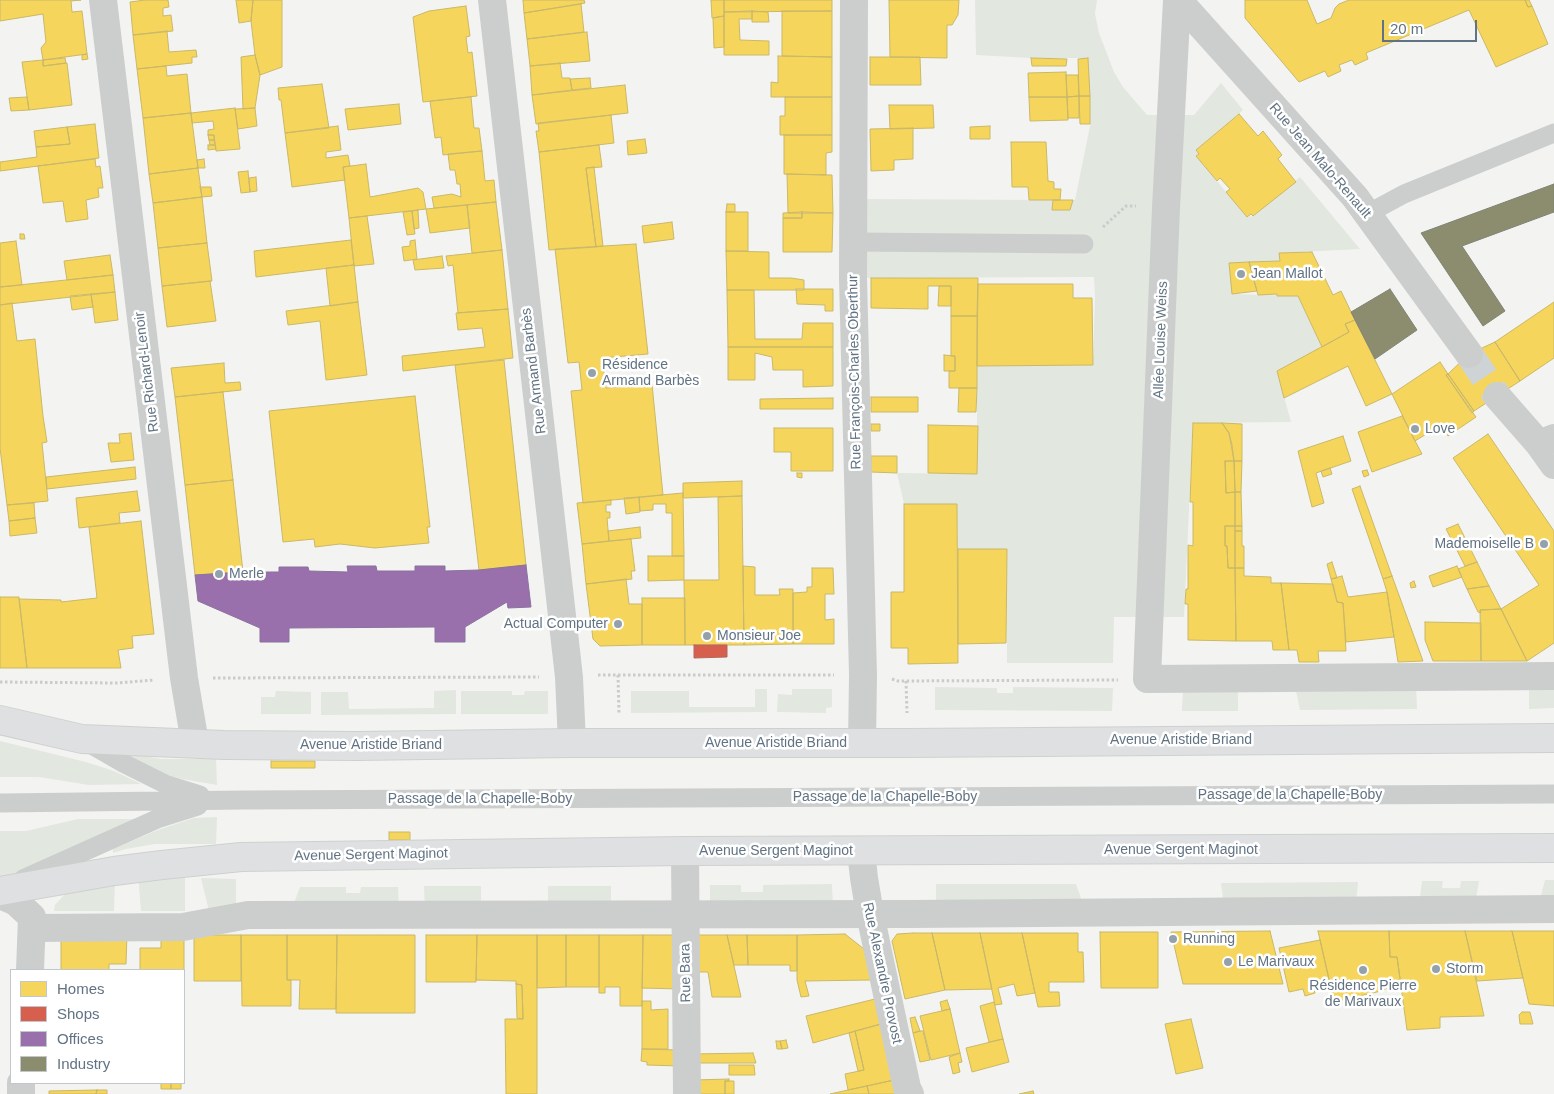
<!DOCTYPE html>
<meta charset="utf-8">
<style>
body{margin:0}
#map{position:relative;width:1554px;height:1094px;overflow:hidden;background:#f3f4f1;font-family:Helvetica,sans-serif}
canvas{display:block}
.legend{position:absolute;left:10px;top:969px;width:175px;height:115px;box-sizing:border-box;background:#fff;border:1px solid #c0c7cd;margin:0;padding:6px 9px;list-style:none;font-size:15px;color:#617383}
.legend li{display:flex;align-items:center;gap:10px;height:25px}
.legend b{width:25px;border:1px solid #c0c7cd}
.scale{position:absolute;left:1382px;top:20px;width:95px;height:22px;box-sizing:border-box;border:2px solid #617383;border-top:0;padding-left:6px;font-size:15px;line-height:18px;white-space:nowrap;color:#617383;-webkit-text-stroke:4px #fff;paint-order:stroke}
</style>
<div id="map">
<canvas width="1554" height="1094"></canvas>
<ul class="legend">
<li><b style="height:14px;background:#f6d55c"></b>Homes</li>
<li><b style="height:14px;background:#d6604d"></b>Shops</li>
<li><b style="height:14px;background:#9970ab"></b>Offices</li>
<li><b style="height:14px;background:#8c8c6e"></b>Industry</li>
</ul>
<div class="scale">20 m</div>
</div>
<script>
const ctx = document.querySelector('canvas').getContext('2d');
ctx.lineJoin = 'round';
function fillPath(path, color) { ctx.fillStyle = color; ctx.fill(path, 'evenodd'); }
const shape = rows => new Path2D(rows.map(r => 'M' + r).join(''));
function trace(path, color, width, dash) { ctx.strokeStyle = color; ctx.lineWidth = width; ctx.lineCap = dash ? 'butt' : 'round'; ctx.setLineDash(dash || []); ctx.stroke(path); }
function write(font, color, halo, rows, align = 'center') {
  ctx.font = font + ' Helvetica,sans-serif'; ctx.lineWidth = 5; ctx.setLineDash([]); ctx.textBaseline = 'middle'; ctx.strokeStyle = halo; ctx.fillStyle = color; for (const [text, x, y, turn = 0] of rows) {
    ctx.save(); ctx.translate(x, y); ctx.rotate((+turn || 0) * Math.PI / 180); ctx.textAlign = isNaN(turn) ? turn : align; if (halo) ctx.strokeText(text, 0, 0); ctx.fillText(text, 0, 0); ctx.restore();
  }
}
const green = shape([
 [975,0,1097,0,1095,14,1099,33,1114,72,1123,87,1147,115,1194,115,1221,83,1243,110,1196,150,1199,154,1196,156,1247,217,1253,216,1300,177,1360,249,1280,253,1280,261,1229,263,1233,294,1298,296,1322,347,1277,371,1291,422,1193,423,1184,617,1114,617,1113,663,1007,663,1007,549,958,549,957,504,904,504,897,473,977,474,977,366,1093,365,1095,298,1094,277,853,278,853,199,1053,200,1052,210,1070,210,1073,200,1075,200,1090,126,1088,58,1031,58,976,55],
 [1295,686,1416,686,1417,709,1300,710],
 [1529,686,1554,686,1554,708,1529,709],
 [935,687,997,688,997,693,1013,693,1013,687,1113,688,1112,711,935,710],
 [1183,687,1238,687,1238,711,1182,711],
 [755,689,767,689,767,712,631,713,631,691,689,691,689,707,755,707],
 [792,689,832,689,832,707,826,708,826,713,777,712,778,694,792,695],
 [456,690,456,714,321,715,321,692,348,692,349,709,434,708,434,691],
 [276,691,311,692,311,714,261,714,261,697,275,697],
 [461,691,512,691,512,695,524,695,525,691,548,691,548,714,461,714],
 [0,741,86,762,114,771,141,784,89,785,39,777,0,777],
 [127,753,161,759,216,759,217,785,182,779,153,771,126,756],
 [217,817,216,844,155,844,126,849,113,853,113,849,158,830,194,818],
 [78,819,136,819,43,863,0,880,0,831,26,831],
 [185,870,185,911,141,911,138,874],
 [201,878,236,879,236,911,209,911],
 [115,879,114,911,54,911,55,905,65,894,73,889],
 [1545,880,1554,880,1554,903,1539,903],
 [1422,881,1443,881,1442,888,1460,888,1461,881,1479,881,1475,905,1419,905],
 [1358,882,1356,905,1224,906,1221,883],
 [832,884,833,907,710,909,710,885,741,885,741,892,763,892,763,885],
 [936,884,1076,884,1084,907,936,908],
 [424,886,481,886,481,910,425,910],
 [548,886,611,886,611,909,548,910],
 [300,887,346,887,346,893,360,893,361,887,398,887,399,909,291,911]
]);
const homes = shape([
 [0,0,81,0,71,1,72,12,82,11,87,54,43,60,41,48,46,42,43,14,0,21,0,0],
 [145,0,168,0,169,7,163,8,163,16,171,15,173,31,133,35,130,2,145,0],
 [236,0,253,0,251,21,239,23,236,0],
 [253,0,282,0,282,67,260,75,255,55,251,21,253,0],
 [523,0,584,0,585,3,524,13,523,0],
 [711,0,724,0,724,16,712,18,711,0],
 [724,0,832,0,832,11,724,12,724,0],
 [889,0,959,0,958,15,952,25,947,25,947,58,890,57,889,0],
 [1245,0,1307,0,1317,24,1331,18,1335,8,1339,4,1349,0,1525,0,1528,7,1532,6,1548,44,1496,67,1469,10,1366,53,1368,59,1355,65,1352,60,1339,65,1341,71,1328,77,1325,71,1299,82,1245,18,1245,0],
 [1525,0,1529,0,1532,6,1528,7,1525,0],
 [581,4,584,32,527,39,524,13,581,4],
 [466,6,470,36,466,37,468,53,472,52,477,96,423,102,413,17,429,11,466,6],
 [752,11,768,12,769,22,752,22,752,11],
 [752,11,752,19,739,19,740,40,769,41,769,55,724,55,724,12,752,11],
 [782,11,832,11,832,57,782,56,782,11],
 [724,16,724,47,714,48,713,18,724,16],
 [167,31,169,52,196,50,197,57,192,57,192,63,137,69,133,35,167,31],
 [587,32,590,61,530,66,527,39,587,32],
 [87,54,88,59,82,60,82,55,87,54],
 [255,55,260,75,255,108,243,109,241,57,255,55],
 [778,56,832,57,832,97,771,97,771,82,778,83,778,56],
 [870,57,920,57,921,85,870,85,870,57],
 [65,58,66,63,43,66,43,60,65,58],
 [1031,58,1067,59,1066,66,1032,66,1031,58],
 [1088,58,1090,96,1079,96,1078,59,1088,58],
 [43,60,43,66,67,63,72,105,29,110,22,62,43,60],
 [560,63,562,78,570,78,572,90,532,95,530,66,560,63],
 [166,66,167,76,187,74,191,113,143,118,137,69,166,66],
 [1066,72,1067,97,1029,97,1028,73,1066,72],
 [1066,75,1078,75,1079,96,1067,97,1066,75],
 [590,78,591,88,572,90,570,79,590,78],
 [322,84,329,128,285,133,281,100,279,100,278,88,322,84],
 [625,85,628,113,536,124,532,95,625,85],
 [1079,96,1079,118,1068,118,1067,97,1079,96],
 [1079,96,1090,96,1090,124,1080,124,1079,96],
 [27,97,29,110,11,111,9,98,27,97],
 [471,97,474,128,479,128,482,151,443,155,441,137,435,138,430,101,471,97],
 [785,97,832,97,832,135,780,135,780,116,785,116,785,97],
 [1029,97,1067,97,1068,120,1030,121,1029,97],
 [399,104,401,124,348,130,345,109,399,104],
 [889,105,933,105,934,128,890,129,889,105],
 [235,108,240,149,216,151,214,135,208,135,208,130,214,129,213,121,192,123,191,113,235,108],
 [255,108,257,126,238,129,235,109,255,108],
 [191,113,198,168,149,174,143,118,191,113],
 [1239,114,1258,136,1263,131,1282,155,1278,159,1296,182,1253,216,1251,214,1247,217,1226,192,1230,189,1220,178,1217,181,1196,156,1199,154,1196,150,1239,114],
 [611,115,614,143,539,152,536,131,539,131,538,123,611,115],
 [95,124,99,158,0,171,0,162,37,157,36,147,70,144,67,127,95,124],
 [338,126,341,150,326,152,326,158,348,155,350,166,343,167,345,180,292,187,285,133,338,126],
 [990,126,990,139,970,139,970,127,990,126],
 [67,127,70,144,36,147,34,131,67,127],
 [913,128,913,159,894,160,894,170,871,171,870,129,913,128],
 [208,135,214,135,214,140,209,140,208,135],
 [784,135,832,135,832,152,826,153,826,175,784,174,784,135],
 [645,139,647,153,628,155,627,141,645,139],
 [209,140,214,140,215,145,210,145,209,140],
 [1011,142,1046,142,1048,181,1054,182,1054,189,1061,189,1060,200,1029,200,1028,187,1012,187,1011,142],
 [208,145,215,145,216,149,208,150,208,145],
 [599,145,602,167,586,168,596,247,549,250,539,152,599,145],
 [482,151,485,181,494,180,496,202,434,208,432,197,452,194,461,197,460,184,457,184,455,170,450,170,448,154,482,151],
 [95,159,96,167,100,166,103,188,98,188,99,197,86,200,88,219,66,222,63,201,43,203,38,166,95,159],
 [204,159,205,168,198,168,197,160,204,159],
 [366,164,370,197,418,188,423,192,426,209,349,218,343,167,366,164],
 [594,167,603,246,596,247,586,168,594,167],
 [198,168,202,197,153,203,149,174,198,168],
 [248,171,250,192,241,193,238,172,248,171],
 [787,174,832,175,833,213,788,213,787,174],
 [256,177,257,191,250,192,249,178,256,177],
 [200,187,211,187,212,196,202,197,200,187],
 [202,197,207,243,158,248,153,203,202,197],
 [1053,200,1073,200,1070,210,1052,210,1053,200],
 [496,202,502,250,472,253,467,205,496,202],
 [727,204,735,204,735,212,726,212,727,204],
 [467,205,470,228,430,233,426,209,467,205],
 [418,210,419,228,414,229,412,211,418,210],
 [412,211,415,234,407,235,403,212,412,211],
 [726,212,748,212,748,251,726,251,726,212],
 [802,212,802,218,783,218,783,213,802,212],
 [802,212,833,213,832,252,783,252,783,218,802,218,802,212],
 [367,216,374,264,354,266,349,218,367,216],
 [672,222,674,239,644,243,642,226,672,222],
 [20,234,24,234,25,239,20,239,20,234],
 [351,240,354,265,256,277,254,251,351,240],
 [415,240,417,259,404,261,402,247,410,246,410,241,415,240],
 [16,241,22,285,0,287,0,243,16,241],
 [207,243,212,281,162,286,158,248,207,243],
 [636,244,648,354,602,358,606,388,652,384,663,495,583,503,571,391,582,390,579,362,568,363,555,249,636,244],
 [502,250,508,309,458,313,453,265,448,266,446,256,502,250],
 [726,251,769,252,769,278,791,278,804,280,804,290,727,290,726,251],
 [1312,252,1333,295,1341,291,1355,320,1345,324,1349,332,1322,347,1298,296,1277,296,1277,294,1258,295,1249,262,1280,261,1279,253,1312,252],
 [110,255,113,275,67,280,64,261,110,255],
 [442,256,444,268,415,270,413,260,442,256],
 [1249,262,1257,291,1232,294,1229,263,1249,262],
 [354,265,358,302,330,306,326,268,354,265],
 [113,275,115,292,0,305,0,287,113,275],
 [871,278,978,278,977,316,951,316,951,286,928,286,928,309,871,308,871,278],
 [210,281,216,321,167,327,162,286,210,281],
 [978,284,1073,284,1073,298,1092,298,1093,365,977,366,978,284],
 [939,286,951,286,951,306,938,306,939,286],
 [796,289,833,289,833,311,825,311,825,305,797,304,796,289],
 [727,290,754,290,755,339,802,339,803,323,833,323,833,347,728,347,727,290],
 [115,292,118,320,95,323,91,294,115,292],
 [91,294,93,307,72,310,70,296,91,294],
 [358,302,367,375,326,380,320,321,288,325,286,311,358,302],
 [1554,302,1554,358,1520,381,1495,342,1554,302],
 [12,303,17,341,35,339,43,416,47,442,42,443,48,501,7,505,0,448,0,305,12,303],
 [508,309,513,358,403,371,402,356,485,347,482,328,458,330,456,313,508,309],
 [951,316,977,316,977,388,949,388,949,371,955,371,955,356,951,356,951,316],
 [1355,320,1392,394,1366,406,1348,366,1284,398,1277,371,1349,332,1345,324,1355,320],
 [1495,342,1520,381,1474,411,1448,374,1469,354,1495,342],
 [728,347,833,347,833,386,803,387,803,370,773,370,772,357,755,353,755,380,728,380,728,347],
 [944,355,955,356,955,371,944,371,944,355],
 [504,360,526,565,479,570,455,365,504,360],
 [1440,362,1448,374,1446,375,1476,417,1448,436,1441,425,1415,441,1392,394,1440,362],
 [224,363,225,383,240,382,241,390,175,397,171,368,224,363],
 [1448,374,1474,411,1472,413,1446,375,1448,374],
 [959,388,977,388,976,412,958,412,959,388],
 [223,392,233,480,185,485,175,397,223,392],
 [415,396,430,527,427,527,429,543,375,548,340,544,315,547,314,539,283,542,269,411,415,396],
 [871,397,918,397,918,412,871,412,871,397],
 [833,398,833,409,760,409,760,399,833,398],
 [1402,416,1422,454,1372,472,1358,432,1402,416],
 [1193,423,1222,423,1229,433,1232,445,1234,461,1225,461,1226,493,1235,492,1235,526,1225,526,1225,546,1227,546,1228,568,1235,568,1236,641,1188,640,1188,604,1185,604,1186,589,1188,589,1188,545,1193,546,1193,502,1190,502,1193,423],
 [1222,423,1242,424,1242,461,1234,461,1229,433,1222,423],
 [871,424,880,424,880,431,871,431,871,424],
 [928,425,978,426,977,474,928,473,928,425],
 [774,428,833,428,833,471,791,471,791,452,774,452,774,428],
 [131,433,134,460,111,462,108,443,120,443,119,434,131,433],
 [1488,434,1554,531,1554,643,1527,661,1501,609,1539,585,1453,458,1488,434],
 [1343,436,1351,461,1316,473,1324,503,1312,507,1298,451,1343,436],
 [871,456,897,456,897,473,871,472,871,456],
 [1225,461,1234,461,1235,492,1226,493,1225,461],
 [1234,461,1242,461,1241,492,1235,492,1234,461],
 [135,467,136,479,47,489,46,477,135,467],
 [1330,468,1332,474,1323,477,1321,471,1330,468],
 [1367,470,1369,475,1364,477,1362,471,1367,470],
 [797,473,802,473,802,478,797,477,797,473],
 [233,480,243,572,195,575,185,485,233,480],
 [742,481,742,496,683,498,683,483,742,481],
 [1360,486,1392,576,1383,579,1352,489,1360,486],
 [137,491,140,511,119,513,120,523,79,528,76,498,137,491],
 [1235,492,1241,492,1242,526,1235,526,1235,492],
 [683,493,684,556,672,556,672,513,666,513,666,504,653,504,653,510,640,511,639,497,683,493],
 [742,496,744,645,685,645,684,580,719,580,718,497,742,496],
 [639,497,640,512,626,514,624,498,639,497],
 [611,500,611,505,606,505,606,512,610,512,610,518,607,518,609,541,582,544,577,503,611,500],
 [34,503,35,518,9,521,7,505,34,503],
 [904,504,957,504,958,663,908,664,908,648,891,648,891,592,904,592,904,504],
 [35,518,37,533,10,536,9,521,35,518],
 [141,521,154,634,132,636,133,648,118,650,121,668,27,668,19,599,61,600,61,602,97,598,89,527,141,521],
 [1458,524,1477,562,1465,566,1446,529,1458,524],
 [1225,526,1235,526,1235,568,1228,568,1227,546,1225,546,1225,526],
 [1235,526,1242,526,1242,531,1235,531,1235,526],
 [640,527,641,538,609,541,608,531,640,527],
 [1235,531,1242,531,1242,546,1244,546,1244,568,1235,568,1235,531],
 [631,539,635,571,631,571,632,579,586,584,582,544,631,539],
 [958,549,1007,549,1006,643,958,644,958,549],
 [648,556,684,556,684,580,648,581,648,556],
 [1332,562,1337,578,1331,579,1327,564,1332,562],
 [1477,562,1489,586,1467,589,1458,569,1477,562],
 [743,566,755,567,755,595,780,595,779,589,793,589,793,644,744,645,743,566],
 [1457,566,1462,577,1433,587,1429,576,1457,566],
 [812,568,833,568,834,594,825,594,825,620,834,619,834,644,793,644,793,593,807,592,807,587,812,587,812,568],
 [1235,568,1244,568,1244,576,1271,577,1271,583,1281,583,1289,650,1273,650,1272,641,1236,641,1235,568],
 [1342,576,1348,597,1387,592,1394,637,1346,642,1343,603,1337,602,1331,579,1342,576],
 [1392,576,1423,661,1398,662,1387,592,1383,579,1392,576],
 [626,579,629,604,642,604,642,645,600,646,593,639,586,584,626,579],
 [1414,581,1416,587,1411,588,1410,583,1414,581],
 [1281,583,1333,584,1337,602,1343,603,1346,651,1318,651,1319,662,1299,662,1297,650,1289,650,1281,583],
 [1489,586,1501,609,1480,610,1481,613,1478,612,1467,589,1489,586],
 [0,597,19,597,27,668,0,668,0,597],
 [642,598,685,598,685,645,642,645,642,598],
 [1501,609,1527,661,1481,661,1480,610,1501,609],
 [1425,622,1481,623,1481,661,1433,661,1425,640,1425,622],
 [271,761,315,761,315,768,271,768,271,761],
 [389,832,410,832,410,840,389,840,389,832],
 [1270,931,1283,984,1183,984,1171,932,1270,931],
 [1318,931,1389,931,1390,957,1397,957,1401,985,1381,990,1381,991,1334,1002,1318,931],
 [1389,931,1465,931,1484,1016,1440,1017,1440,1028,1407,1030,1397,957,1390,957,1389,931],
 [1465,931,1512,931,1523,978,1477,981,1465,931],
 [1512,931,1554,931,1554,1006,1529,1004,1512,931],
 [1100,932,1158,932,1158,988,1101,988,1100,932],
 [913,933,932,933,945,990,905,999,892,941,897,934,913,933],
 [932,933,980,933,992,989,945,990,932,933],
 [980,933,1022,933,1035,993,1017,996,1014,984,998,988,1002,1004,995,1005,980,933],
 [1022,933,1078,933,1078,952,1083,952,1084,982,1049,982,1049,992,1059,992,1060,1006,1038,1007,1022,933],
 [845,934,864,949,871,980,805,981,809,996,801,997,797,980,797,935,845,934],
 [127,935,126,964,109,964,109,970,61,970,61,936,127,935],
 [161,935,184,935,184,970,140,970,140,948,161,948,161,935],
 [194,935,241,935,241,981,194,981,194,935],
 [241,935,287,935,287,980,291,980,291,1006,242,1006,241,935],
 [287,935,337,935,336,1009,299,1009,300,980,287,980,287,935],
 [337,935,415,935,415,1013,336,1013,337,935],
 [426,935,477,935,476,982,426,982,426,935],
 [477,935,537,935,537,1094,506,1094,505,1019,523,1019,522,985,516,984,516,981,476,980,477,935],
 [537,935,566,935,566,987,537,988,537,935],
 [566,935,599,935,599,987,566,987,566,935],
 [599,935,643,935,642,1006,620,1006,620,987,605,987,605,993,599,993,599,935],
 [643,935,679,935,680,989,642,988,643,935],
 [693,935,727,935,741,997,712,997,708,972,699,972,693,935],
 [727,935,747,935,748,965,734,965,727,935],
 [747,935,797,935,797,971,790,971,790,965,748,965,747,935],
 [1320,940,1330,983,1313,987,1315,993,1305,996,1303,989,1289,992,1279,948,1320,940],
 [516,984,522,985,523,1019,517,1018,516,984],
 [875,999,881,1024,813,1043,806,1016,875,999],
 [947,1000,950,1009,942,1011,940,1002,947,1000],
 [642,1001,651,1001,651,1010,668,1009,668,1049,642,1049,642,1001],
 [994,1002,1003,1039,989,1042,980,1006,994,1002],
 [950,1009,960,1053,931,1060,920,1016,950,1009],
 [1522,1012,1530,1012,1533,1024,1520,1024,1519,1015,1522,1012],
 [915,1017,920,1031,913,1033,910,1018,915,1017],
 [1191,1019,1203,1068,1176,1074,1165,1024,1191,1019],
 [881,1024,894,1080,848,1090,845,1074,864,1070,855,1031,881,1024],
 [855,1031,864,1070,858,1071,849,1033,855,1031],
 [920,1031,923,1031,930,1060,920,1062,913,1033,920,1031],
 [1003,1039,1009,1062,972,1072,966,1048,1003,1039],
 [786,1040,788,1048,782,1049,780,1041,786,1040],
 [776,1041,780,1041,782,1049,777,1049,776,1041],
 [642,1049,679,1050,679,1066,647,1065,647,1062,641,1061,642,1049],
 [753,1053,756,1063,693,1063,693,1054,753,1053],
 [960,1053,962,1062,958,1063,960,1072,953,1074,949,1057,960,1053],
 [729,1065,754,1065,755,1075,729,1075,729,1065],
 [729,1079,729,1081,725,1081,725,1094,694,1094,694,1080,729,1079],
 [894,1080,897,1094,869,1094,867,1086,894,1080],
 [725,1081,734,1081,734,1094,725,1094,725,1081],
 [161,1083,171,1083,171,1089,161,1089,161,1083],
 [171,1083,181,1083,181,1089,171,1089,171,1083],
 [867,1086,869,1094,830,1094,848,1090,867,1086],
 [97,1090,96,1094,49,1094,49,1091,97,1090],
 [97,1090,107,1090,107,1094,96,1094,97,1090],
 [1033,1091,1034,1094,1019,1094,1033,1091]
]);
const shops = shape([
 [694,645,727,645,727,657,694,658,694,645]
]);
const offices = shape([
 [526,565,531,607,508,608,507,602,465,627,465,642,435,642,435,627,289,628,289,642,260,642,260,628,198,601,195,575,243,572,279,572,279,567,308,567,309,571,348,572,347,566,376,566,377,571,415,571,415,566,445,566,445,571,479,570,526,565]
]);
const industry = shape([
 [1554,184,1554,212,1462,246,1505,311,1483,326,1421,233,1554,184],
 [1390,289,1417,330,1375,359,1351,312,1390,289]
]);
const minorTunnel = shape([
 [1469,354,1497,396]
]);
const path = shape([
 [1103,227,1126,206,1136,206],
 [598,675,834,675],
 [618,675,619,714],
 [213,678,539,677],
 [892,679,898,681,1118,680],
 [906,681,907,713],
 [0,682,117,683,154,680]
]);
const service = shape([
 [1367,214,1404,194,1554,133],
 [853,242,1084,244],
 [85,741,123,763,165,784,200,795],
 [0,803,245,800,1554,794],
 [23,879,157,819,198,806]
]);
const pedestrian = shape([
 [1177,0,1166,208,1147,679,1554,676],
 [33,928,183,927,248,915,911,914,1554,909]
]);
const minor = shape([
 [103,0,184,678,195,743],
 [492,0,569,677,572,743],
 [854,0,853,278,863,675,862,743],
 [1178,0,1355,197,1469,354],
 [1497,396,1539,444],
 [1554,438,1539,444,1554,465],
 [685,851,687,1094],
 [861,851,864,878,870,914,907,1088,910,1094],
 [0,895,16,902,32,917,30,970],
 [21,1094,21,1083]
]);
const primary = shape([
 [0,720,82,739,224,745,357,746,572,743,907,743,1554,738],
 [0,891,114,871,162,865,241,857,685,851,1554,848]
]);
const markers = [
 [1241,274,5,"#94a0aa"],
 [592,373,5,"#94a0aa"],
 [1415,429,5,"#94a0aa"],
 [1544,544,5,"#94a0aa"],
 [219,574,5,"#94a0aa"],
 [618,624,5,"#94a0aa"],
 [707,636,5,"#94a0aa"],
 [1173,939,5,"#94a0aa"],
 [1228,962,5,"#94a0aa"],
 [1436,969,5,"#94a0aa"],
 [1363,970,5,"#94a0aa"]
];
const streetNames = [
 ["Rue Jean Malo-Renault",1320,161,49],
 ["Allée Louise Weiss",1161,340,-88],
 ["Rue Armand Barbès",534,371,-97],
 ["Rue Richard-Lenoir",147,372,-97],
 ["Rue François-Charles Oberthur",855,372,-91],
 ["Avenue Aristide Briand",1181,740],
 ["Avenue Aristide Briand",776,743],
 ["Avenue Aristide Briand",371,745],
 ["Passage de la Chapelle-Boby",1290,795],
 ["Passage de la Chapelle-Boby",885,797],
 ["Passage de la Chapelle-Boby",480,799],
 ["Avenue Sergent Maginot",1181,850],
 ["Avenue Sergent Maginot",776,851],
 ["Avenue Sergent Maginot",371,855,-1],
 ["Rue Bara",686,973,-91],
 ["Rue Alexandre Provost",882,973,78]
];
const poiNames = [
 ["Jean Mallot",1251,274],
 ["Résidence",602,365],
 ["Armand Barbès",602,381],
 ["Love",1425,429],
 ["Mademoiselle B",1534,544,"right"],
 ["Merle",229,574],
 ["Actual Computer",608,624,"right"],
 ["Monsieur Joe",717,636],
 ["Running",1183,939],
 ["Le Marivaux",1238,962],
 ["Storm",1446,969],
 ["Résidence Pierre",1363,986,"center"],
 ["de Marivaux",1363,1002,"center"]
];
fillPath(green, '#e2e7df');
fillPath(homes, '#f6d55c');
trace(homes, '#c9b868', 1);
fillPath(shops, '#d6604d');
trace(shops, '#b3665d', 1);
fillPath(offices, '#9970ab');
trace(offices, '#88719f', 1);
fillPath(industry, '#8c8c6e');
trace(industry, '#7f8474', 1);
trace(minorTunnel, '#ced4d6', 28, [28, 14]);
trace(primary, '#ced0d0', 30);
trace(path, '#cacbcb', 3, [2.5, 2.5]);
trace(service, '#cccece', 19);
trace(pedestrian, '#cccece', 28);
trace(minor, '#cccece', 28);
trace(primary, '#dfe0e1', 28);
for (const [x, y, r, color] of markers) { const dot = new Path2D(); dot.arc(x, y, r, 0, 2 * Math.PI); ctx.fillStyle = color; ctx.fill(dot); trace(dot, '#fff', 2); }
write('14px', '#617383', '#fff', streetNames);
write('14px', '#617383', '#fff', poiNames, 'left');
</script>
